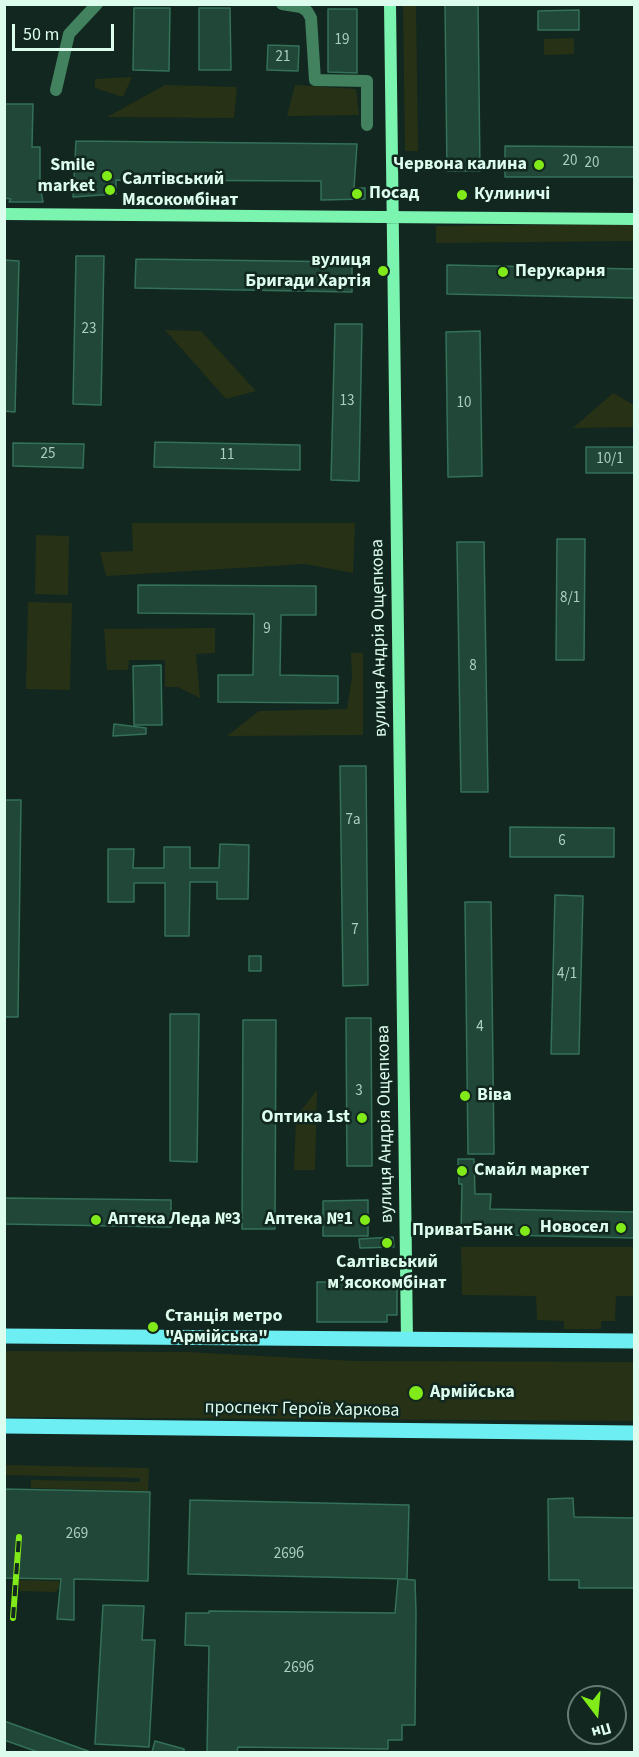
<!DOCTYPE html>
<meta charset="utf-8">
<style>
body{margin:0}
#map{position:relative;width:639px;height:1757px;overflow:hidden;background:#12271f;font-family:"Source Sans 3",sans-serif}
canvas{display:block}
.frame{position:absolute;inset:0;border:6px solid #dcfced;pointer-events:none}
.north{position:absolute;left:567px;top:1685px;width:60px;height:60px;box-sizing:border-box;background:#12271f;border:2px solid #637c71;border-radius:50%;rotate:164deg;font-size:16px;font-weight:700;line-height:24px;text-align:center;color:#dcfced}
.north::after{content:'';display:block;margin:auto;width:21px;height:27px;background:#81eb19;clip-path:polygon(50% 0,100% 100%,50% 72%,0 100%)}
.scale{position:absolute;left:12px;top:24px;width:102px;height:27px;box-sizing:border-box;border:3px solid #dcfced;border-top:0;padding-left:8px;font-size:18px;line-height:21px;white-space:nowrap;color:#dcfced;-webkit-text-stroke:4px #12271f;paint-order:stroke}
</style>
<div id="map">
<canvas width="639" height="1757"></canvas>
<div class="frame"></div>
<div class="north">Пн</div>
<div class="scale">50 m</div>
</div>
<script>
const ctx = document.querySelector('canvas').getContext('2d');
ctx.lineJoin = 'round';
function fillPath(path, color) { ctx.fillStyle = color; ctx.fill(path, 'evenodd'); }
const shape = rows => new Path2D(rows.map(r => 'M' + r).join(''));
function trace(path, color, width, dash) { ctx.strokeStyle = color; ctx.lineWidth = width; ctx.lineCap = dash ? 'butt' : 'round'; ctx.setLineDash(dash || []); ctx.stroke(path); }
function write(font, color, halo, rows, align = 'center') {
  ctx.font = font + ' "Source Sans 3",sans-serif'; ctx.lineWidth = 5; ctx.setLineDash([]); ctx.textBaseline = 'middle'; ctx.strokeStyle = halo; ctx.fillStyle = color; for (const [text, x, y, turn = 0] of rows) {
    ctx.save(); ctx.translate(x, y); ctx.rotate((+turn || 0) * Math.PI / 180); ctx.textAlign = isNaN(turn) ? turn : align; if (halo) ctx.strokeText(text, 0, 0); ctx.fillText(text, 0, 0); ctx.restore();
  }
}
const green = shape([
 [403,5,416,5,418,151,405,151],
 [574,38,574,54,544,55,544,39],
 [132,77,123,97,95,88,95,79],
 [165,85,237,87,234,118,107,117],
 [295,85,356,89,359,115,287,116],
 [634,224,634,241,436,243,436,226],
 [165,330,201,331,256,391,226,399],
 [613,393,634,405,634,427,573,428],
 [132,523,355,523,353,573,305,564,106,576,100,552,133,551],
 [36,535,69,536,68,595,35,594],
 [28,602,72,603,70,690,26,689],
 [215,628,215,653,196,654,200,698,178,687,165,687,165,660,129,660,128,670,107,670,104,629],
 [351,653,363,653,363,735,227,736,259,711,347,709,352,677],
 [317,1090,315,1170,294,1170,296,1117],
 [461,1247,634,1247,634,1296,616,1296,615,1321,601,1321,601,1329,564,1329,564,1321,537,1320,536,1296,462,1295],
 [5,1351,187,1352,355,1361,634,1362,634,1421,5,1417],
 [5,1465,149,1468,148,1491,31,1488,31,1480,140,1482,140,1478,5,1475],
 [18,1580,59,1581,59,1588,56,1592,20,1591]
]);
const building = shape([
 [445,4,478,4,480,171,447,171,445,4],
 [134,8,170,8,169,71,133,70,134,8],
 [199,8,230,8,231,70,199,70,199,8],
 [328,9,357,9,357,73,328,72,328,9],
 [579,10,579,30,538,30,538,11,579,10],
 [268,45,299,46,298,71,267,70,268,45],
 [4,104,33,104,32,147,40,147,40,186,43,202,9,202,11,199,4,198,4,104],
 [76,141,357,144,354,188,365,188,365,199,321,200,321,181,116,180,116,194,73,197,76,141],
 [505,146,634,147,634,177,505,177,505,146],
 [76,256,104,256,101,405,73,404,76,256],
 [136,259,352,262,352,292,135,288,136,259],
 [4,260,19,261,15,412,4,411,4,260],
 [447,265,634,269,634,298,447,294,447,265],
 [335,324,362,324,359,481,331,480,335,324],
 [480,331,482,476,448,477,446,332,480,331],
 [155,442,300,445,300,470,154,467,155,442],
 [13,443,84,444,83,468,13,466,13,443],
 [586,447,634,447,634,473,586,473,586,447],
 [557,539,585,539,584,660,556,660,557,539],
 [457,542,484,542,488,792,461,792,457,542],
 [138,585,316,586,316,615,281,615,280,675,338,676,338,703,218,702,218,675,253,675,254,614,138,613,138,585],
 [161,665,162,725,134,725,133,666,161,665],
 [114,724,146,728,146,734,113,736,114,724],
 [340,766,366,766,368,985,343,986,340,766],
 [4,800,21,800,18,1017,4,1017,4,800],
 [510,827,614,828,614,857,510,857,510,827],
 [220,844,249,845,248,899,217,899,217,882,190,882,189,936,165,936,165,883,134,883,134,902,108,902,108,849,134,849,133,868,164,868,164,847,190,847,190,868,219,868,220,844],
 [555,895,583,896,579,1054,551,1054,555,895],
 [465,902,491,902,494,1154,468,1154,465,902],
 [249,956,261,956,261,971,249,971,249,956],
 [170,1014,199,1014,197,1162,170,1161,170,1014],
 [346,1018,371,1018,372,1166,347,1166,346,1018],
 [243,1020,276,1020,275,1229,242,1229,243,1020],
 [458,1159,474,1159,475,1194,491,1194,490,1209,634,1212,634,1238,461,1234,462,1184,459,1184,458,1159],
 [4,1198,171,1200,171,1227,4,1224,4,1198],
 [368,1200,368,1236,323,1236,323,1201,368,1200],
 [393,1237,394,1247,360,1248,359,1239,393,1237],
 [317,1282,397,1282,397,1315,387,1315,387,1322,317,1322,317,1282],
 [4,1489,150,1492,148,1581,74,1579,74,1620,57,1619,61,1579,4,1578,4,1489],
 [573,1498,574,1517,634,1518,634,1588,579,1588,579,1580,549,1580,548,1499,573,1498],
 [190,1500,409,1505,407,1579,188,1574,190,1500],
 [398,1579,415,1580,416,1613,415,1725,402,1725,402,1740,388,1740,388,1749,238,1747,237,1752,207,1752,209,1646,185,1645,186,1613,209,1613,209,1611,395,1613,398,1579],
 [103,1605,144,1606,142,1640,155,1640,149,1747,95,1744,103,1605],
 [4,1721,88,1751,87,1752,38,1752,4,1740,4,1721],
 [155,1741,184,1749,184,1752,152,1752,155,1741]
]);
const street = shape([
 [282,4,301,7,307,11,311,18,315,80,367,81,367,125],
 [56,90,69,34,97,4]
]);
const secondary = shape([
 [390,4,407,1340],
 [4,214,634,219]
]);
const primary = shape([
 [4,1336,634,1341],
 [4,1426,634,1433]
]);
const rail = shape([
 [13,1618,19,1537]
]);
const markers = [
 [539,165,6,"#81eb19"],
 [107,176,6,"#81eb19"],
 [110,190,6,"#81eb19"],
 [357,194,6,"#81eb19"],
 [462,195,6,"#81eb19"],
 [383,271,6,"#81eb19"],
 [503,272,6,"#81eb19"],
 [465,1096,6,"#81eb19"],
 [362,1118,6,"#81eb19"],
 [462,1171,6,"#81eb19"],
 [96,1220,6,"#81eb19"],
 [365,1220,6,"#81eb19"],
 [621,1228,6,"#81eb19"],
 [525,1231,6,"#81eb19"],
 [387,1243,6,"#81eb19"],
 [153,1327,6,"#81eb19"],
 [416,1393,8,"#81eb19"]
];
const numberNames = [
 ["19",342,41],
 ["21",283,58],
 ["20",570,162],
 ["20",592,164],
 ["23",89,330],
 ["13",347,402],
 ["10",464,404],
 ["25",48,455],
 ["11",227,456],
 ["10/1",610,460],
 ["8/1",570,599],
 ["9",267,630],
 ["8",473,667],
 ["7а",353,821],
 ["6",562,842],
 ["7",355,931],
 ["4/1",567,975],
 ["4",480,1028],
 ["3",359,1092],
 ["269",77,1535],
 ["269б",289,1555],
 ["269б",299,1669]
];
const poiNames = [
 ["Червона калина",527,165,"right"],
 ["Smile",95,166,"right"],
 ["market",95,187,"right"],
 ["Салтівський",122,180],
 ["Мясокомбінат",122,201],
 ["Посад",369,194],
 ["Кулиничі",474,195],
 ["вулиця",371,261,"right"],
 ["Бригади Хартія",371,282,"right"],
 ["Перукарня",515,272],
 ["Віва",477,1096],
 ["Оптика 1st",350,1118,"right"],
 ["Смайл маркет",474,1171],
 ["Аптека Леда №3",108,1220],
 ["Аптека №1",353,1220,"right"],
 ["Новосел",609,1228,"right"],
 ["ПриватБанк",513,1231,"right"],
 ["Салтівський",387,1263,"center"],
 ["мʼясокомбінат",387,1284,"center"],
 ["Станція метро",165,1317],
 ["\"Армійська\"",165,1338],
 ["Армійська",430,1393]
];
const streetNames = [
 ["вулиця Андрія Ощепкова",380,638,-91],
 ["вулиця Андрія Ощепкова",386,1124,-91],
 ["проспект Героїв Харкова",302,1410,1]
];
fillPath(green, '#273116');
fillPath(building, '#204738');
trace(building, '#347159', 1.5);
trace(street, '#42825e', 12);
trace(secondary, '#7bf4af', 12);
trace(primary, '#6deef2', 15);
trace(rail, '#81eb19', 6);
trace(rail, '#12271f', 4, [11]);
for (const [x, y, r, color] of markers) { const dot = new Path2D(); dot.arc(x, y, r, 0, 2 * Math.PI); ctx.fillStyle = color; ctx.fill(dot); trace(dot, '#12271f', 2); }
write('15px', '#adcfc0', null, numberNames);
write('bold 18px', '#dcfced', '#12271f', poiNames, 'left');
write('18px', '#dcfced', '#12271f', streetNames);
</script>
